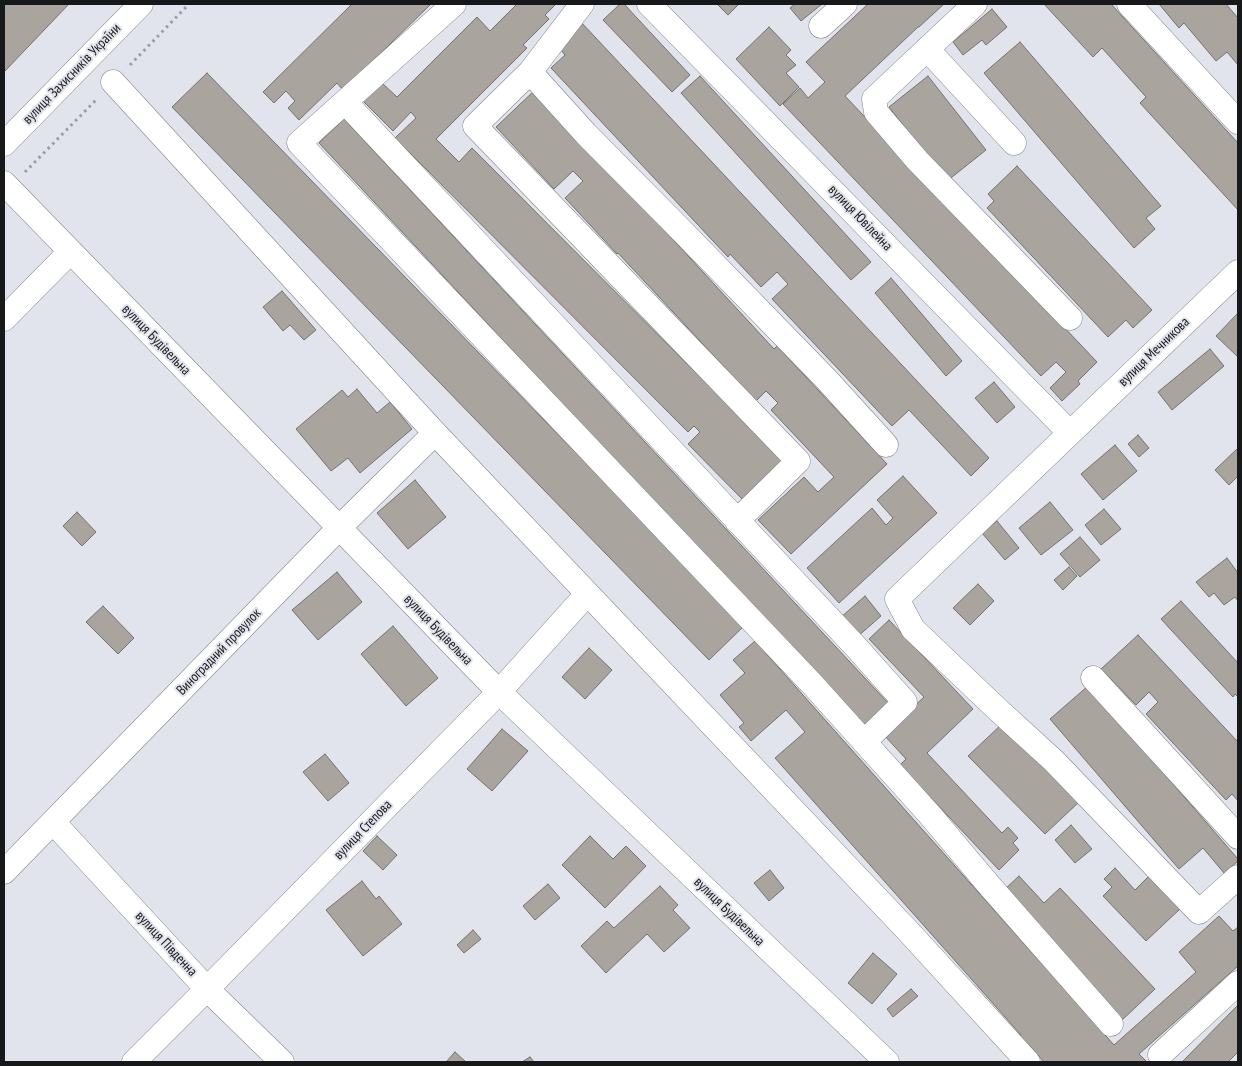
<!DOCTYPE html>
<meta charset="utf-8">
<style>
body{margin:0}
#map{position:relative;width:1242px;height:1066px;overflow:hidden;background:#e1e4ec;font-family:"PT Sans Narrow",sans-serif}
canvas{display:block}
.frame{position:absolute;inset:0;border:5px solid #17181a;pointer-events:none}
</style>
<div id="map">
<canvas width="1242" height="1066"></canvas>
<div class="frame"></div>
</div>
<script>
const ctx = document.querySelector('canvas').getContext('2d');
ctx.lineJoin = 'round';
function fillPath(path, color) { ctx.fillStyle = color; ctx.fill(path, 'evenodd'); }
const shape = rows => new Path2D(rows.map(r => 'M' + r).join(''));
function trace(path, color, width, dash) { ctx.strokeStyle = color; ctx.lineWidth = width; ctx.lineCap = dash ? 'butt' : 'round'; ctx.setLineDash(dash || []); ctx.stroke(path); }
function write(font, color, halo, rows, align = 'center') {
  ctx.font = font + ' "PT Sans Narrow",sans-serif'; ctx.lineWidth = 4; ctx.setLineDash([]); ctx.textBaseline = 'middle'; ctx.strokeStyle = halo; ctx.fillStyle = color; for (const [text, x, y, turn = 0] of rows) {
    ctx.save(); ctx.translate(x, y); ctx.rotate((+turn || 0) * Math.PI / 180); ctx.textAlign = isNaN(turn) ? turn : align; if (halo) ctx.strokeText(text, 0, 0); ctx.fillText(text, 0, 0); ctx.restore();
  }
}
const building = shape([
 [4,4,69,4,4,72,4,4],
 [352,4,431,4,343,90,337,83,299,120,288,108,295,101,286,91,274,103,263,92,352,4],
 [517,4,556,4,545,15,549,19,523,45,527,48,436,139,459,162,472,148,784,461,744,501,688,444,700,432,694,426,688,432,395,138,416,118,411,112,393,131,363,101,382,83,397,97,477,17,490,31,517,4],
 [620,4,624,4,690,75,672,92,603,20,620,4],
 [717,4,739,4,728,15,717,4],
 [795,4,822,4,801,21,790,8,795,4],
 [868,4,944,4,919,27,918,27,845,96,1097,362,1078,381,1080,384,1062,401,1050,388,1066,372,1056,362,1041,376,783,104,800,88,808,98,825,82,806,62,868,4],
 [1044,4,1111,4,1238,143,1238,210,1140,103,1146,97,1102,48,1093,57,1044,4],
 [1159,4,1226,4,1238,18,1238,65,1227,52,1216,61,1184,23,1179,28,1159,4],
 [992,9,1007,27,986,45,982,40,963,55,953,42,992,9],
 [580,21,989,458,971,476,909,410,892,426,772,299,788,284,777,272,761,287,730,254,728,257,551,68,565,55,556,44,580,21],
 [769,27,791,50,786,55,796,65,786,73,799,87,780,106,736,59,769,27],
 [1020,42,1161,206,1146,218,1155,229,1134,248,984,73,1020,42],
 [207,73,744,626,709,660,172,107,207,73],
 [700,76,871,262,851,280,681,93,700,76],
 [928,76,986,150,947,181,889,107,928,76],
 [535,90,774,349,777,346,887,464,791,554,758,520,804,477,818,492,834,477,771,410,778,403,766,391,756,401,618,253,617,254,565,198,583,181,573,171,554,189,496,127,535,90],
 [344,119,890,705,865,728,319,143,344,119],
 [1017,166,1152,310,1133,328,1126,320,1108,337,987,208,994,201,988,194,1017,166],
 [891,278,962,361,946,376,875,293,891,278],
 [282,291,316,330,304,340,290,325,283,331,263,307,282,291],
 [1238,313,1238,357,1216,336,1238,313],
 [1210,349,1224,366,1172,410,1158,392,1210,349],
 [994,382,1015,407,997,423,975,398,994,382],
 [357,389,377,413,390,402,412,429,360,473,348,458,331,471,296,429,342,390,348,397,357,389],
 [1138,435,1149,448,1139,457,1128,444,1138,435],
 [1115,445,1137,471,1103,500,1081,474,1115,445],
 [1238,448,1238,476,1229,485,1215,470,1238,448],
 [903,476,937,513,839,603,807,568,872,508,886,525,893,518,877,500,903,476],
 [415,480,446,517,408,549,377,513,415,480],
 [1050,502,1073,530,1041,555,1019,528,1050,502],
 [1104,509,1121,529,1101,545,1085,525,1104,509],
 [77,512,96,532,82,546,63,526,77,512],
 [997,521,1019,548,1005,560,982,533,997,521],
 [1080,537,1100,560,1080,577,1060,554,1080,537],
 [1227,558,1238,573,1238,601,1235,597,1224,605,1214,593,1209,597,1196,582,1227,558],
 [1069,567,1077,576,1063,590,1054,580,1069,567],
 [337,572,362,602,318,640,292,610,337,572],
 [978,584,994,601,970,625,953,608,978,584],
 [865,596,881,616,856,638,840,618,865,596],
 [1181,601,1238,663,1238,697,1235,694,1233,697,1161,619,1181,601],
 [103,606,134,638,118,654,86,622,103,606],
 [889,620,973,709,927,753,1002,833,1008,827,1018,838,1013,843,1019,850,999,870,900,765,906,759,884,735,924,697,869,639,889,620],
 [393,626,438,678,406,706,361,654,393,626],
 [1138,635,1238,742,1238,801,1232,794,1226,800,1146,714,1158,702,1149,692,1136,705,1101,669,1138,635],
 [755,641,1114,1045,1196,972,1179,952,1219,916,1233,931,1238,927,1238,966,1139,1054,1147,1062,1044,1062,1029,1045,1028,1046,1019,1037,1021,1035,775,758,805,732,786,710,751,741,739,727,744,723,720,695,745,673,733,660,755,641],
 [589,648,612,670,585,699,562,677,589,648],
 [1088,686,1238,859,1238,861,1224,873,1203,848,1179,869,1050,719,1088,686],
 [1003,723,1079,802,1045,834,968,756,1003,723],
 [502,729,528,751,492,791,467,769,502,729],
 [325,754,349,783,328,801,303,772,325,754],
 [1071,825,1092,849,1075,863,1055,840,1071,825],
 [377,836,397,855,383,870,363,851,377,836],
 [590,836,613,859,626,846,646,866,605,908,562,865,590,836],
 [1115,868,1135,890,1150,875,1181,908,1146,941,1103,896,1112,887,1104,879,1115,868],
 [770,870,784,888,769,901,754,883,770,870],
 [1019,876,1044,903,1060,888,1155,989,1121,1021,1004,890,1019,876],
 [362,881,376,899,379,896,402,924,363,956,326,910,362,881],
 [548,884,560,898,535,920,523,906,548,884],
 [660,886,678,905,673,910,690,928,664,952,647,934,606,973,581,946,607,921,614,928,660,886],
 [473,930,481,939,464,953,457,945,473,930],
 [873,953,897,974,872,1004,848,983,873,953],
 [911,989,918,996,893,1017,887,1009,911,989],
 [1238,1005,1238,1052,1228,1062,1182,1062,1238,1005],
 [455,1052,466,1062,446,1062,455,1052],
 [530,1057,534,1062,522,1062,530,1057]
]);
const path = shape([
 [130,65,189,4],
 [25,172,98,98]
]);
const minor = shape([
 [454,4,299,143,813,685,930,815,988,884,1111,1024],
 [582,4,530,72,475,126,798,461,737,521],
 [649,4,1070,433],
 [975,4,874,99,876,112,917,160,1070,318],
 [1129,4,1238,122],
 [821,26,845,4],
 [927,49,1014,143],
 [530,72,586,134,681,230,827,380,886,445],
 [113,82,435,433,908,931,1028,1062],
 [345,102,856,647,905,702,864,742],
 [4,144,141,4],
 [4,183,499,692,887,1062],
 [1238,272,897,599,913,629,996,708,1054,761,1199,912,1238,877],
 [4,319,70,252],
 [1093,678,1238,837],
 [53,822,207,989,282,1062],
 [4,872,339,528,435,433],
 [1160,1055,1238,983],
 [134,1062,207,989,499,692,587,594]
]);
const streetNames = [
 ["вулиця Захисників України",72,74,-46],
 ["вулиця Ювілейна",860,218,46],
 ["вулиця Будівельна",156,340,46],
 ["вулиця Мечникова",1154,352,-44],
 ["вулиця Будівельна",438,630,46],
 ["Виноградний провулок",219,652,-46],
 ["вулиця Степова",363,830,-46],
 ["вулиця Будівельна",729,912,44],
 ["вулиця Південна",166,944,47]
];
fillPath(building, '#aaa49e');
trace(building, '#76706a', 1);
trace(minor, '#81858c', 25);
trace(path, '#999ca2', 3, [2.5, 4]);
trace(minor, '#fff', 24);
write('14px', '#17181a', '#e1e4ec', streetNames);
</script>
